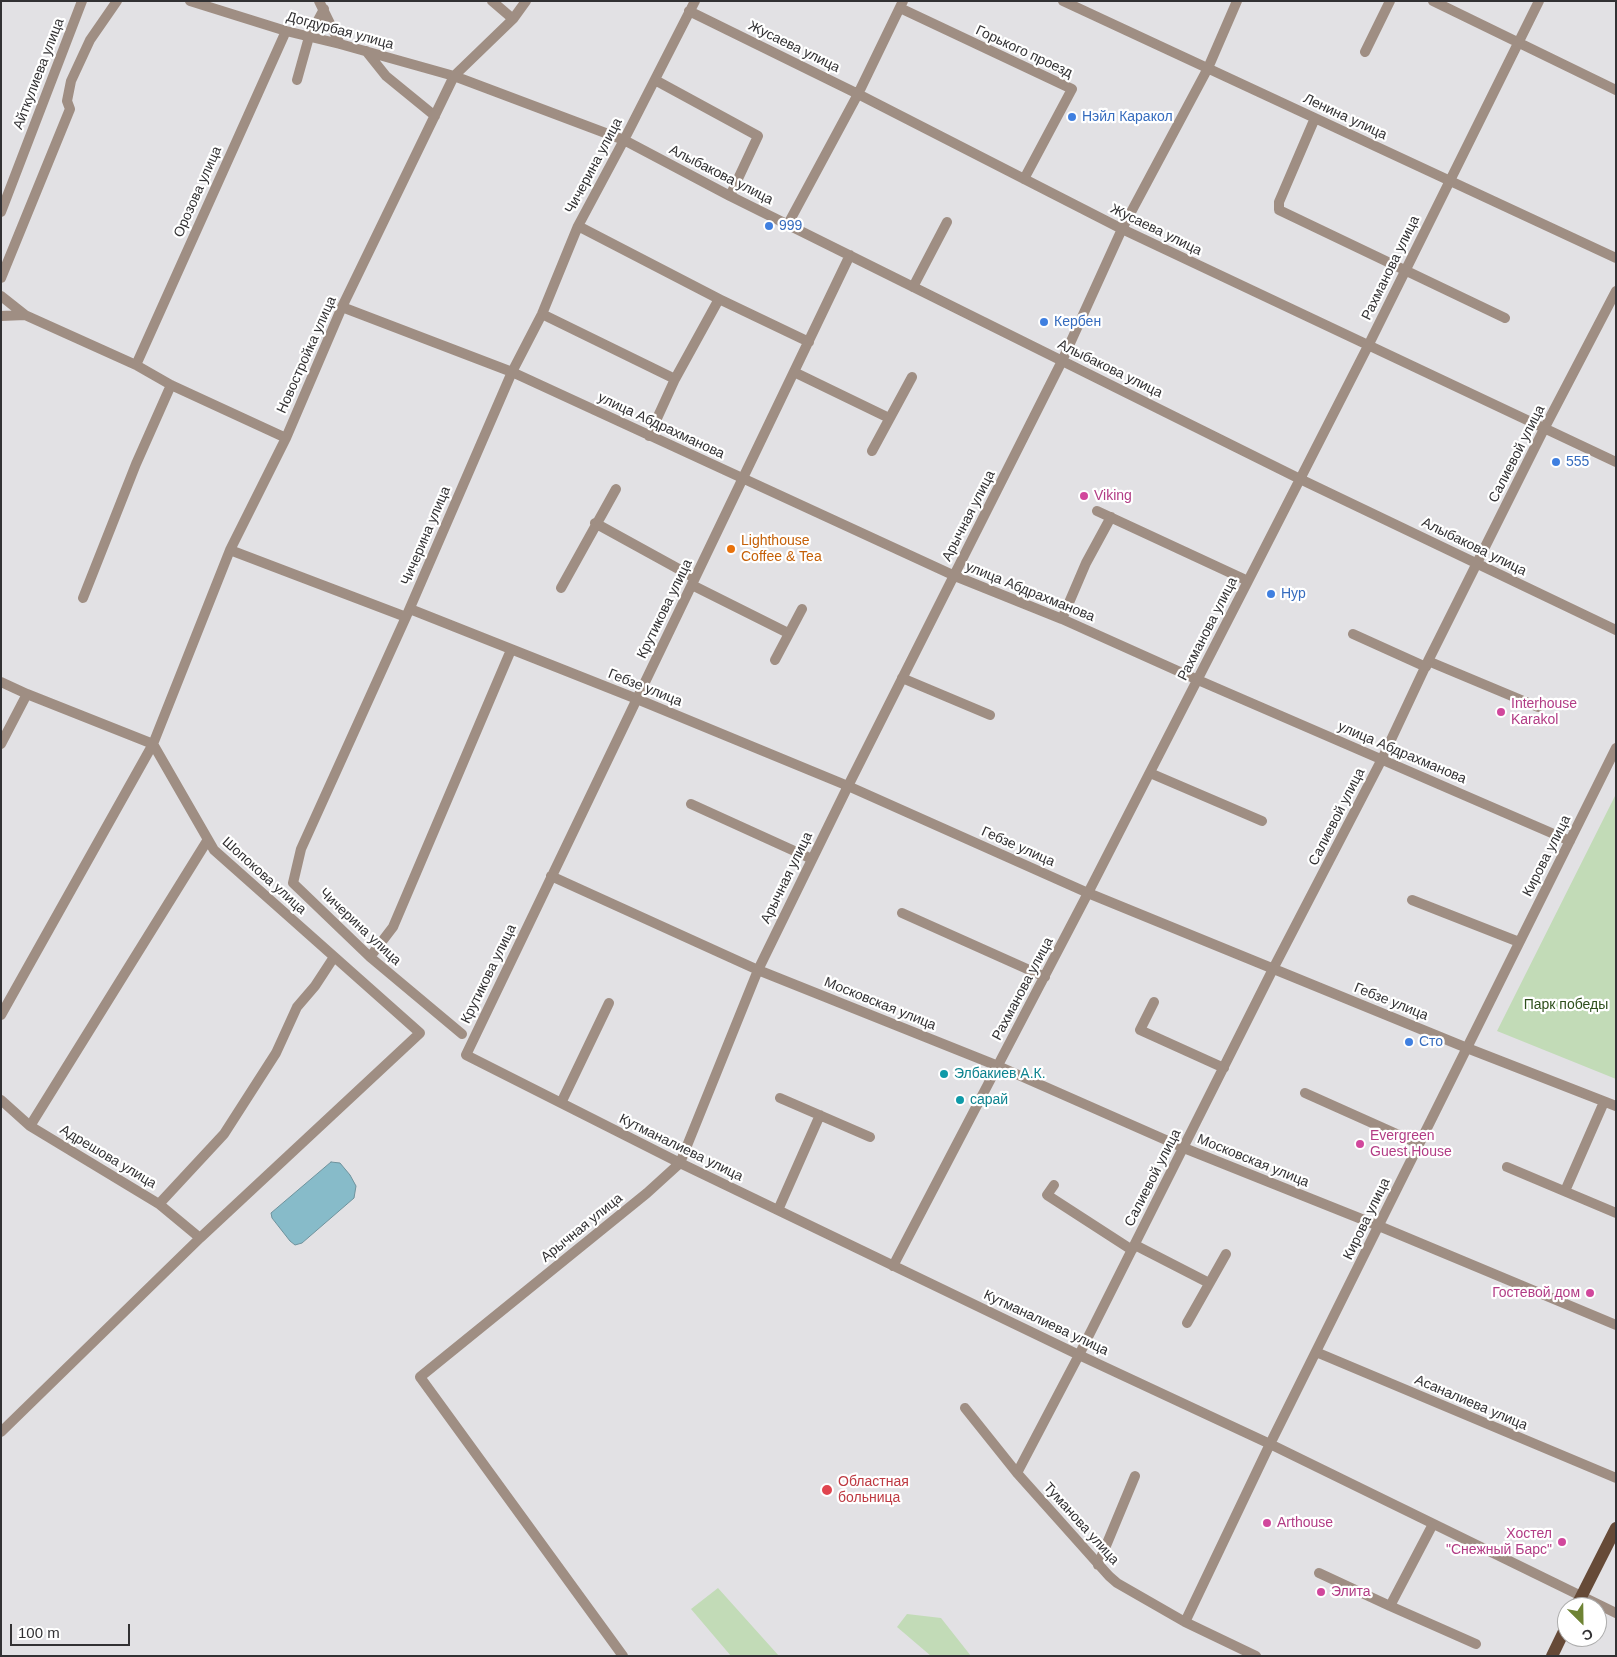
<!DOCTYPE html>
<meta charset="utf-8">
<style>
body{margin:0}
#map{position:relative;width:1617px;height:1657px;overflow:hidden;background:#e2e1e4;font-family:Helvetica,sans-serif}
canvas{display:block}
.frame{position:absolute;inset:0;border:2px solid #323133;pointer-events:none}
.north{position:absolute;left:1557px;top:1597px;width:50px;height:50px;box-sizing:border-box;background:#fff;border:1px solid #adadad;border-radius:50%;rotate:157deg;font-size:14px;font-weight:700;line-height:20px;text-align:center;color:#323133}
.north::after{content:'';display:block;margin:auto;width:18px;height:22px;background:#6e8334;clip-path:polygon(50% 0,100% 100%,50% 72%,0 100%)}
.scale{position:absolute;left:10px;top:1624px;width:120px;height:22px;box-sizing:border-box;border:2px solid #323133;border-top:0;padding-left:6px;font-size:15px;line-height:18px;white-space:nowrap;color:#323133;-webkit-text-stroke:4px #fff;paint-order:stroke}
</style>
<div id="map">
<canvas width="1617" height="1657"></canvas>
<div class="frame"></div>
<div class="north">С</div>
<div class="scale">100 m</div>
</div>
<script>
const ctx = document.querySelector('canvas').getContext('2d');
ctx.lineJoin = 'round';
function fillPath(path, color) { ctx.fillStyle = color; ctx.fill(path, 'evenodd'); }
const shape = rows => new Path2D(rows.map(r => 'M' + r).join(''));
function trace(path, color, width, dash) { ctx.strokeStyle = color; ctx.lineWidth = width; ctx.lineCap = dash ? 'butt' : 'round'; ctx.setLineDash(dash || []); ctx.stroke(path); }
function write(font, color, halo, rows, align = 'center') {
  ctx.font = font + ' Helvetica,sans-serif'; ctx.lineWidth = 4.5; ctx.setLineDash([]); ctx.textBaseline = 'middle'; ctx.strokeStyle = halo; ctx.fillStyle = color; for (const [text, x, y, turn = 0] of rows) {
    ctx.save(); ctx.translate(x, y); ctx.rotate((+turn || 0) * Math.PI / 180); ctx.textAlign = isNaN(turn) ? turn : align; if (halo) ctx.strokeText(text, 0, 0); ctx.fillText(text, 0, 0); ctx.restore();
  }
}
const green = shape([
 [1616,794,1616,1079,1497,1031],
 [718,1588,779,1656,731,1656,691,1609],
 [907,1614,941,1618,971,1656,931,1656,897,1627]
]);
const water = shape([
 [331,1162,340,1163,350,1175,356,1186,354,1198,302,1243,295,1245,290,1241,272,1218,271,1213,331,1162]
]);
const minor = shape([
 [190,1,286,31,340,44,454,76,624,140,730,196,1300,479,1616,630],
 [319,1,340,44],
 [492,1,513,19],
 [1063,1,1616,258],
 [1433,1,1616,90],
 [900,8,1072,89,1024,179],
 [689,11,858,94,1122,229,1616,462],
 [366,51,386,76,435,116],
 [1365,52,1390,1],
 [297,80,309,37,324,9],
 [655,80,758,136,730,196],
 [1315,118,1279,202,1279,210,1505,318],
 [1,212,82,1],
 [788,224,858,94,903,1],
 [578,226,719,299,809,342],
 [850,255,466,1055,680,1163,1079,1355,1270,1444,1616,1613],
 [1,278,70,109,67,101,71,81,90,40,117,1],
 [913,287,947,222],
 [1,296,25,315],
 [342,307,512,372,955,576,1062,619,1198,680,1570,841],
 [542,314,675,379],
 [1,316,25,315,136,365,171,385,286,438],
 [136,365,286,31],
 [794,372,889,418],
 [649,436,675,379,719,299],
 [872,451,912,377],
 [1097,511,1248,581],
 [595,523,695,578],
 [230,550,406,617],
 [692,585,788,633],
 [561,588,616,489],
 [83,598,136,464,171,385],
 [410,609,637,699,848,786,1088,893,1467,1048,1616,1106],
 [1062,619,1086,563,1111,517],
 [1353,634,1426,667],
 [775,660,802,609],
 [1428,661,1538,707],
 [902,678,990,715],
 [1,682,27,694,153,744,214,850,420,1033,200,1238,1,1432],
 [1,744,27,694],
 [1150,773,1262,821],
 [691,804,812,859],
 [551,876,758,970,998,1066,1184,1148,1379,1226,1616,1325],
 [1412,900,1519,942],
 [902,913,1045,977],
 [370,957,393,927,511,650],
 [1154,1002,1140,1030,1224,1068],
 [1,1015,153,744,230,550,286,438,342,307,454,76,513,19,526,1],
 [462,1034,370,957,293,883,301,849,406,617,512,372,542,314,578,226,624,140,695,1],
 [1305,1093,1419,1144],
 [780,1098,870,1137],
 [1,1100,30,1126,159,1204,200,1238],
 [561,1103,609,1003],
 [30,1126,207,841],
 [1507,1167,1616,1213],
 [1054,1185,1047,1195,1132,1250],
 [1565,1191,1604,1102],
 [159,1204,224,1134,276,1053,297,1007,315,986,334,957],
 [778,1210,820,1115],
 [1135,1245,1209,1283],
 [893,1266,1088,893,1248,581,1368,346,1539,1],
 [1187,1323,1226,1254],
 [1316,1352,1616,1478],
 [965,1408,1017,1473,1109,1576,1117,1583,1185,1622,1256,1656],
 [1017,1473,1079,1355,1273,969,1382,759,1428,661,1544,429,1616,291],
 [1098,1565,1135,1476],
 [1319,1573,1390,1606,1433,1524],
 [1390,1606,1476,1644],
 [1185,1622,1270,1444,1616,748],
 [623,1656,420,1377,647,1193,680,1163,758,970,848,786,1062,361,1122,229,1208,68,1237,1]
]);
const major = shape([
 [1576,1607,1616,1528],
 [1552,1656,1567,1625]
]);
const markers = [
 [1072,117,5,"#3f7fe0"],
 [769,226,5,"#3f7fe0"],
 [1044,322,5,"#3f7fe0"],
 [1556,462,5,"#3f7fe0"],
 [1084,496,5,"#d1479c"],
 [731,549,5,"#e8710a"],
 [1271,594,5,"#3f7fe0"],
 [1501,712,5,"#d1479c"],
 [1409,1042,5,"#3f7fe0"],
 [944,1074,5,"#0f9aa8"],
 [960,1100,5,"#0f9aa8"],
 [1360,1144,5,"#d1479c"],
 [1590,1293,5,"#d1479c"],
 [827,1490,6,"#e0444e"],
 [1267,1523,5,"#d1479c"],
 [1562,1542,5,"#d1479c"],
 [1321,1592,5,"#d1479c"]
];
const streetNames = [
 ["Догдурбая улица",340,31,15],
 ["Жусаева улица",794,47,26],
 ["Горького проезд",1024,52,25],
 ["Айткулиева улица",39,74,-69],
 ["Ленина улица",1345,117,25],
 ["Чичерина улица",594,166,-62],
 ["Алыбакова улица",721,175,27],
 ["Орозова улица",198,192,-66],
 ["Жусаева улица",1156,230,26],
 ["Рахманова улица",1391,268,-64],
 ["Новостройка улица",307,355,-66],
 ["Алыбакова улица",1110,369,26],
 ["улица Абдрахманова",661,426,25],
 ["Салиевой улица",1517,454,-63],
 ["Арычная улица",969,516,-63],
 ["Чичерина улица",426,536,-67],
 ["Алыбакова улица",1474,547,26],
 ["улица Абдрахманова",1030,592,22],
 ["Крутикова улица",665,609,-64],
 ["Рахманова улица",1208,629,-63],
 ["Гебзе улица",645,688,22],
 ["улица Абдрахманова",1402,753,23],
 ["Салиевой улица",1337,817,-63],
 ["Гебзе улица",1018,847,24],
 ["Кирова улица",1547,856,-63],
 ["Шопокова улица",264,876,42],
 ["Арычная улица",787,878,-64],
 ["Чичерина улица",360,927,43],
 ["Крутикова улица",489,974,-64],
 ["Рахманова улица",1023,989,-62],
 ["Гебзе улица",1391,1002,22],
 ["Московская улица",880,1004,22],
 ["Кутманалиева улица",681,1148,26],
 ["Адрешова улица",108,1157,31],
 ["Московская улица",1253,1161,22],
 ["Салиевой улица",1153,1178,-63],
 ["Кирова улица",1367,1219,-64],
 ["Арычная улица",582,1228,-39],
 ["Кутманалиева улица",1046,1323,25],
 ["Асаналиева улица",1471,1403,23],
 ["Туманова улица",1081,1524,48]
];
const shopNames = [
 ["Нэйл Каракол",1082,117],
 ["999",779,226],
 ["Кербен",1054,322],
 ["555",1566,462],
 ["Нур",1281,594],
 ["Сто",1419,1042]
];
const hotelNames = [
 ["Viking",1094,496],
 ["Interhouse",1511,704],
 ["Karakol",1511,720],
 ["Evergreen",1370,1136],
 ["Guest House",1370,1152],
 ["Гостевой дом",1580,1293,"right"],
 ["Arthouse",1277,1523],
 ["Хостел",1552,1534,"right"],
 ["\"Снежный Барс\"",1552,1550,"right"],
 ["Элита",1331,1592]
];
const foodNames = [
 ["Lighthouse",741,541],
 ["Coffee & Tea",741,557]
];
const parkNames = [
 ["Парк победы",1566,1005]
];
const cultureNames = [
 ["Элбакиев А.К.",954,1074],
 ["сарай",970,1100]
];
const healthNames = [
 ["Областная",838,1482],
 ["больница",838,1498]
];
fillPath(green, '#c2dbb7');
fillPath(water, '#87bbc9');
trace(water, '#6e929c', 1);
trace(minor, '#9f8e83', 10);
trace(major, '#664a37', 12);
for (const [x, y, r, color] of markers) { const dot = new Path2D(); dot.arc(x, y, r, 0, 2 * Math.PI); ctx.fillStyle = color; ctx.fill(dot); trace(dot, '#fff', 2); }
write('14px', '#323133', '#fff', streetNames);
write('14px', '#366cbe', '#fff', shopNames, 'left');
write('14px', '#b23c85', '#fff', hotelNames, 'left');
write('14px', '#c56008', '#fff', foodNames, 'left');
write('14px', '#2e4f1c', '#fff', parkNames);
write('14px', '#0d838f', '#fff', cultureNames, 'left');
write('14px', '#be3a42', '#fff', healthNames, 'left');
</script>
